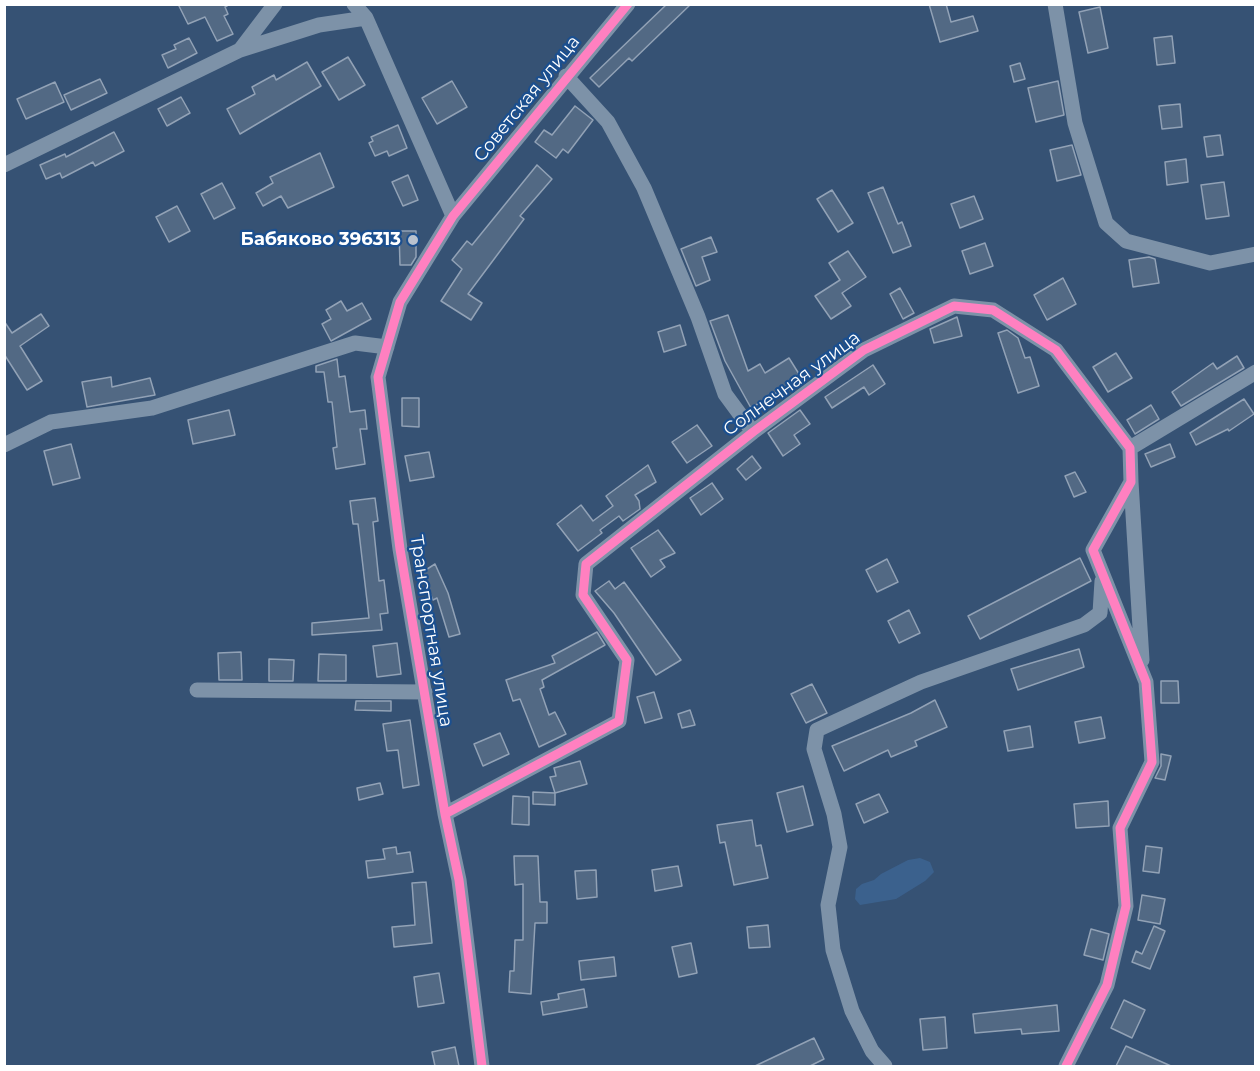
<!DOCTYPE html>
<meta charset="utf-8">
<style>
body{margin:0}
#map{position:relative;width:1260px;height:1071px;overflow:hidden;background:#365274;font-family:Montserrat,sans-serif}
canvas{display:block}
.frame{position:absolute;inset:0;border:6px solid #fff;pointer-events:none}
</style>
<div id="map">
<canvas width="1260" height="1071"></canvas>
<div class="frame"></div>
</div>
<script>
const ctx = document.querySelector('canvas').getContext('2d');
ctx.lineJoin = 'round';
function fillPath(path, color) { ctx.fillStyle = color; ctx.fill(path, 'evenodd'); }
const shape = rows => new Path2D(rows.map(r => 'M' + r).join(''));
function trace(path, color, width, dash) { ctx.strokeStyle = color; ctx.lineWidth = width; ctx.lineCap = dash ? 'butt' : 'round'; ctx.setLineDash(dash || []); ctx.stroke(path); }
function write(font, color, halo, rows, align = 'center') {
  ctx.font = font + ' Montserrat,sans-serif'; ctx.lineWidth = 4.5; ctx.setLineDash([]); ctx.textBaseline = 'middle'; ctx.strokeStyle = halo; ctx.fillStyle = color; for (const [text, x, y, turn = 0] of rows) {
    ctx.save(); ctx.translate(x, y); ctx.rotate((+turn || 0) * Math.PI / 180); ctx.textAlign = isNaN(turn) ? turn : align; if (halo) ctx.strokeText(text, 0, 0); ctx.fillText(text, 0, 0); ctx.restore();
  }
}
const water = shape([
 [920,858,930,862,934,872,925,881,896,899,860,905,855,899,856,889,862,884,874,880,881,874,908,860]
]);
const building = shape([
 [178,4,230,4,225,7,228,14,224,16,233,34,217,41,205,17,188,24,178,4],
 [667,4,691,4,632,61,629,58,599,87,590,78,667,4],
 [929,4,946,4,951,22,973,16,978,31,940,42,929,4],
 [1100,7,1108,48,1088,53,1079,12,1100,7],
 [1172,36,1175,63,1157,65,1154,38,1172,36],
 [189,38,197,53,168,68,162,55,176,49,174,45,189,38],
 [348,57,365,85,339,100,322,72,348,57],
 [307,62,321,86,240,134,227,109,255,94,252,87,274,75,276,80,307,62],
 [1020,63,1025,79,1014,82,1010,66,1020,63],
 [100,79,107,93,71,110,64,95,100,79],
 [452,81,467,107,437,124,422,98,452,81],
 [1058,81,1064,115,1036,122,1028,88,1058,81],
 [55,82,64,102,26,119,17,99,55,82],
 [181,97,190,113,167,126,158,109,181,97],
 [1180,104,1182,127,1162,129,1159,106,1180,104],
 [575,106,593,120,568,153,563,149,556,158,535,142,544,130,552,135,575,106],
 [398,125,407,148,389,156,387,151,375,156,369,143,373,141,371,137,398,125],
 [114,132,124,151,95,166,93,162,62,178,60,173,46,179,40,165,65,154,66,157,114,132],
 [1220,135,1223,155,1207,157,1204,137,1220,135],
 [1072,145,1081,175,1057,181,1050,150,1072,145],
 [320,153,334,187,288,208,281,196,263,206,256,193,273,183,270,177,320,153],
 [1186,159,1188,182,1167,185,1165,162,1186,159],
 [537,165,552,179,520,216,524,219,468,294,482,303,471,320,441,301,462,269,452,260,467,241,472,245,537,165],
 [408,175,418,200,403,206,392,182,408,175],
 [1224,182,1229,216,1206,219,1201,185,1224,182],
 [222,183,235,208,214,219,201,194,222,183],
 [883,187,898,224,902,222,911,246,893,253,868,193,883,187],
 [832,190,853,223,838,232,817,199,832,190],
 [974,196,983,219,960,228,951,204,974,196],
 [177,206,190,231,169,242,156,217,177,206],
 [399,231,416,231,416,257,411,265,400,265,399,231],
 [711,237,717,252,702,257,710,280,696,286,681,249,711,237],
 [985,243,993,266,970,274,962,251,985,243],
 [848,251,866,277,842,293,851,306,831,319,815,296,840,280,829,263,848,251],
 [1149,257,1155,259,1159,283,1133,287,1129,260,1149,257],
 [1063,278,1076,304,1047,320,1034,295,1063,278],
 [900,288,914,313,903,319,890,294,900,288],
 [341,301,347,311,362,303,371,319,331,341,322,324,331,319,326,310,341,301],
 [41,314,49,326,20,346,42,381,27,390,4,354,4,321,12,333,41,314],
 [728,315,748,371,760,364,765,373,789,358,804,382,790,390,788,386,751,408,725,361,710,321,728,315],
 [957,317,962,336,934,343,930,329,957,317],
 [680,325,686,345,664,352,658,332,680,325],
 [1007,330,1018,338,1025,358,1030,357,1039,386,1018,393,998,333,1007,330],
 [1116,353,1132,378,1108,392,1093,367,1116,353],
 [1237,356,1244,368,1181,406,1172,392,1213,363,1217,369,1237,356],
 [337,359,339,377,345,376,350,412,365,410,367,429,360,429,365,464,336,469,333,448,337,447,332,402,328,402,324,372,316,372,316,366,337,359],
 [873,365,885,384,869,395,864,387,832,408,825,397,873,365],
 [111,377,112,387,150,378,155,395,87,407,82,382,111,377],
 [402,398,419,398,419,427,402,426,402,398],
 [1244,399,1254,414,1229,431,1228,429,1196,445,1190,433,1244,399],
 [1151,405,1159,419,1135,434,1127,420,1151,405],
 [229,410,235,435,193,444,188,420,229,410],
 [800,410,810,424,794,435,800,444,783,456,768,433,800,410],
 [697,425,712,446,687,463,672,442,697,425],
 [71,444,80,478,53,485,44,451,71,444],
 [1170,444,1175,457,1151,467,1145,454,1170,444],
 [429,452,434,477,410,481,405,456,429,452],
 [752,456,761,468,746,480,737,469,752,456],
 [648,465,656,482,635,495,639,501,640,509,623,521,619,516,600,530,602,533,578,551,557,524,581,505,593,521,613,506,606,496,648,465],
 [1075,472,1086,492,1074,497,1065,476,1075,472],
 [712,483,723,499,701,515,690,498,712,483],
 [375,498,378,521,373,522,379,581,384,580,388,613,380,614,382,630,312,635,312,623,369,618,358,524,353,524,350,501,375,498],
 [658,530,675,553,660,560,665,567,651,577,631,548,658,530],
 [1080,558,1091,581,980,639,968,616,1080,558],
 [887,559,898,582,877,592,866,570,887,559],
 [435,564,448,593,460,634,449,637,437,598,433,600,421,573,435,564],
 [609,581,615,589,624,582,681,660,656,675,614,613,595,591,609,581],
 [909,610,920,633,899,643,888,621,909,610],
 [597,632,605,645,542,680,544,687,540,689,549,715,555,712,566,734,539,747,520,699,513,701,506,680,555,663,552,656,597,632],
 [397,643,401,674,377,677,373,646,397,643],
 [1079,649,1084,667,1018,690,1011,669,1079,649],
 [241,652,242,680,219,680,218,653,241,652],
 [319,654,346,655,346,681,318,681,319,654],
 [269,659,294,660,293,681,269,681,269,659],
 [1161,681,1178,681,1179,703,1161,703,1161,681],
 [812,684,827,713,806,723,791,694,812,684],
 [654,692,662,718,645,723,637,697,654,692],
 [935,700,947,727,915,741,917,746,891,757,888,750,844,771,832,746,911,713,935,700],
 [356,701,391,701,391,711,355,710,356,701],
 [690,710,695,725,682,728,678,714,690,710],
 [1101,717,1105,738,1079,743,1075,722,1101,717],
 [410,720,419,785,403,788,398,750,387,751,383,724,410,720],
 [1030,726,1033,747,1008,751,1004,731,1030,726],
 [500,733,509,754,483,766,474,744,500,733],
 [1161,754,1171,756,1165,780,1155,778,1161,766,1161,754],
 [580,761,587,784,555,793,550,777,556,776,554,768,580,761],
 [380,783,383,794,359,800,357,788,380,783],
 [803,786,813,825,787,832,777,793,803,786],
 [533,792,555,793,555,805,533,804,533,792],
 [879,794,888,812,864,823,856,804,879,794],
 [513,796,529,797,529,825,512,824,513,796],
 [1108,801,1109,826,1076,828,1074,804,1108,801],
 [752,820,756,846,761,845,768,878,734,885,725,842,720,843,717,825,752,820],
 [1146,846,1162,848,1159,873,1143,871,1146,846],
 [396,847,397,854,410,852,413,872,368,878,366,861,385,859,383,849,396,847],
 [514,856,538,856,540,902,547,902,547,923,535,923,531,994,509,992,510,971,514,971,515,940,523,940,523,884,515,885,514,856],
 [678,866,682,886,655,891,652,870,678,866],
 [596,870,597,897,577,899,575,871,596,870],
 [426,882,432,943,394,947,392,927,415,925,412,883,426,882],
 [1142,895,1165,899,1160,924,1138,920,1142,895],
 [768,925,770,947,749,948,747,927,768,925],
 [1154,926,1165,931,1150,969,1132,962,1136,951,1142,954,1154,926],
 [1091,929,1109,934,1103,960,1084,955,1091,929],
 [691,943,697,973,679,977,672,947,691,943],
 [614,957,616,976,581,980,579,961,614,957],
 [439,973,444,1003,418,1007,414,977,439,973],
 [584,989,587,1007,543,1015,541,1002,559,999,558,994,584,989],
 [1124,1000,1145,1010,1132,1038,1111,1028,1124,1000],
 [1057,1005,1059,1031,1022,1034,1021,1029,975,1033,973,1014,1057,1005],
 [945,1017,947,1048,923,1050,920,1019,945,1017],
 [814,1038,824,1059,810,1066,755,1066,814,1038],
 [1126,1046,1171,1066,1116,1066,1126,1046],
 [455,1047,459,1066,435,1066,432,1052,455,1047]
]);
const minor = shape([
 [354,4,366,18,453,216],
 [1055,4,1075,123,1106,223,1126,241,1210,263,1256,254],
 [240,50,275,4],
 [566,76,608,122,644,188,698,317,725,394,753,432],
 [4,165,240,50,319,25,366,18],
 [4,445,51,422,152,408,355,343,387,347],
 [1130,448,1256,372],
 [1131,482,1142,660],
 [197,690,425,692],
 [445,814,619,721,627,660,583,595,586,564,753,432,864,350,954,306,993,310,1056,350,1130,448,1131,482,1093,550,1146,682,1152,762,1120,828,1126,906,1107,985,1066,1066],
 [482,1066,459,880,445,814,400,549,378,377,400,302,453,216,628,4],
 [885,1066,872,1051,852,1011,833,950,828,905,840,847,834,814,814,749,817,730,921,682,1084,625,1100,613,1102,581]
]);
const cycleway = shape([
 [445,814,619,721,627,660,583,595,586,564,753,432,864,350,954,306,993,310,1056,350,1130,448,1131,482,1093,550,1146,682,1152,762,1120,828,1126,906,1107,985,1066,1066],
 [482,1066,459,880,445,814,400,549,378,377,400,302,453,216,628,4]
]);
const markers = [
 [413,240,6,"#b9c2ce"]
];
const streetNames = [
 ["Советская улица",527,99,-51],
 ["Солнечная улица",792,384,-36],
 ["Транспортная улица",431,631,81]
];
const poiNames = [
 ["Бабяково 396313",401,240]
];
fillPath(water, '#3b618d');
fillPath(building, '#526984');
trace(building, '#92a2b6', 1.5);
trace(minor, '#7d92a8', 15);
trace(cycleway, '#ff80c0', 9);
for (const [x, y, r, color] of markers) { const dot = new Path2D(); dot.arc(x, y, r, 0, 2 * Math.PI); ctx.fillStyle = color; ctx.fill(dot); trace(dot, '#1b4f8f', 2); }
write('18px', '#fff', '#1b4f8f', streetNames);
write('bold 18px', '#fff', '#1b4f8f', poiNames, 'right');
</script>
